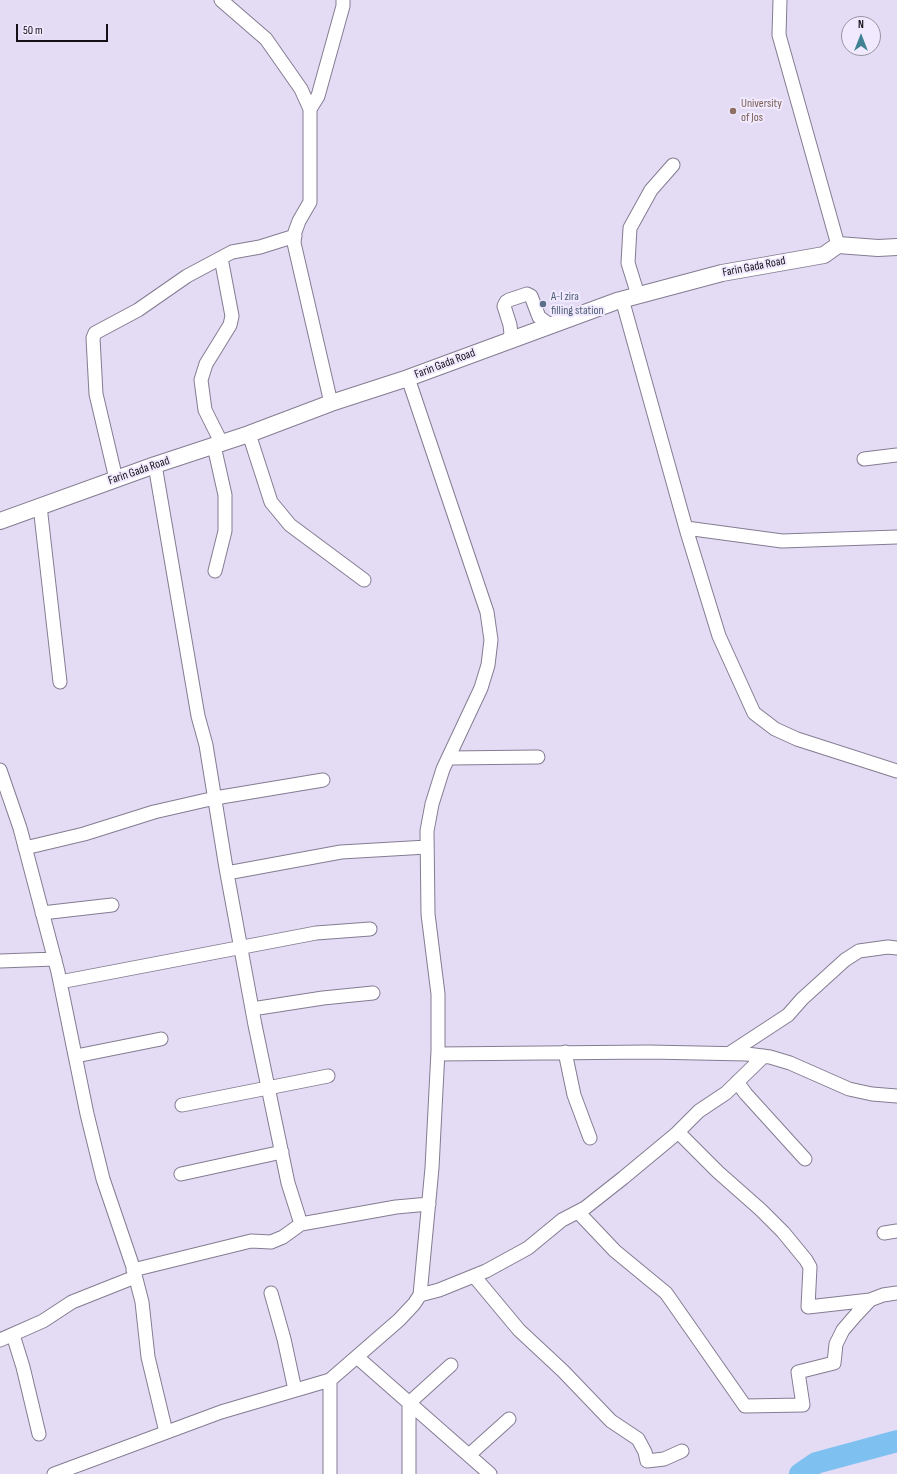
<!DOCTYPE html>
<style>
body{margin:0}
#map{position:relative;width:897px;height:1474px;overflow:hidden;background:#e4dcf4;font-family:"Sofia Sans Condensed",sans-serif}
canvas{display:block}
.north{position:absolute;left:841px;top:16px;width:40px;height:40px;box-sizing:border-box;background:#f1eafe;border:1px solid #9893a2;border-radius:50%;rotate:0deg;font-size:11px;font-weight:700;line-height:16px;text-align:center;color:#131018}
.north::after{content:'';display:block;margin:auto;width:14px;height:18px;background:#418395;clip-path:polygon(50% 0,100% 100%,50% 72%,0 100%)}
.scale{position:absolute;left:16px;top:24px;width:92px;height:18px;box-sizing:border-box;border:2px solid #131018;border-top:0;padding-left:5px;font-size:12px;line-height:14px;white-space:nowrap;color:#131018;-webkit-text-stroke:3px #f1eafe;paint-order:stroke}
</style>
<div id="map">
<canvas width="897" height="1474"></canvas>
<div class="north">N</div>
<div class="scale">50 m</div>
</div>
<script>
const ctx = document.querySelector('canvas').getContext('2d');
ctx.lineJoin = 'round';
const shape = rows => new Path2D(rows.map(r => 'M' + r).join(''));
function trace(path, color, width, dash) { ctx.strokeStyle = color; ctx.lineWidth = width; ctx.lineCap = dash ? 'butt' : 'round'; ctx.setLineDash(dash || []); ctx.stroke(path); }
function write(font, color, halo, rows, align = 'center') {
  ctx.font = font + ' "Sofia Sans Condensed",sans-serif'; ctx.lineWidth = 4; ctx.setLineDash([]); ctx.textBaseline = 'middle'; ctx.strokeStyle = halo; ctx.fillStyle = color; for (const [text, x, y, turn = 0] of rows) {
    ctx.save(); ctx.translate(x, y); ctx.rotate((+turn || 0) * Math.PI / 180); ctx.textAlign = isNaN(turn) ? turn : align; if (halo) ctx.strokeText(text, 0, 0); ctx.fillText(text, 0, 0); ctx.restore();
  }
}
const river = shape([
 [800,1474,816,1463,897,1441]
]);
const minor = shape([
 [221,0,266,39,301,89,310,109,310,202,299,221,295,232,294,243,331,403],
 [780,0,779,35,838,245],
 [310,109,318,96,343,6,343,0],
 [221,258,232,316,230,325,206,364,201,380,205,410,222,444],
 [638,295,628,263,630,228,651,190,673,165],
 [622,299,687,532,719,636,754,713,775,729,797,739,897,771],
 [508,341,511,334,510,325,504,306,506,302,509,300,527,294,531,296,539,317,550,325],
 [249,434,271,502,290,525,364,580],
 [214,446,225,495,225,531,215,571],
 [864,459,897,455],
 [155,465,198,716,206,745,226,868,255,1025,288,1183,301,1224,396,1207,429,1204],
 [116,479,96,394,93,338,95,333,138,310,187,276,232,252,260,247,295,236],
 [40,506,60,682],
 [686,528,782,541,897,537],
 [449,758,538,757],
 [0,770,20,828,58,972,87,1114,103,1179,133,1267,142,1302,148,1357,166,1432],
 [25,848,84,834,154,812,215,798,323,780],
 [227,873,341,852,427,847],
 [42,913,112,905],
 [0,961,55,959],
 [60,982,316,933,370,929],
 [252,1009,323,998,373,993],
 [565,1052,574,1095,590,1138],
 [730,1053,788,1015,802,999,845,960,859,951,888,947,897,948],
 [438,1054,649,1052,747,1054,770,1057,790,1063,849,1089,872,1094,897,1096],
 [76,1056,161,1039],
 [737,1082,746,1094,805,1159],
 [182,1105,328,1076],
 [678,1132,718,1172,761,1210,783,1232,806,1260,810,1267,808,1307,870,1300],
 [181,1174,282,1152],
 [578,1212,615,1251,666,1293,745,1406,803,1405,798,1372,834,1363,836,1344,843,1330,855,1316,870,1300,883,1295,897,1293],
 [884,1233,897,1231],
 [133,1270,251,1241,271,1242,283,1237,301,1224],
 [474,1276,519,1330,563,1371,611,1421,638,1439,645,1452,647,1461,664,1459,682,1451],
 [271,1293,284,1339,295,1390],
 [420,1295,439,1290,486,1271,528,1248,562,1220,585,1208,623,1178,676,1134,699,1111,726,1093,764,1056],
 [13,1335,23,1367,39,1434],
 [0,1340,43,1321,72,1302,135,1277],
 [357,1357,490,1474],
 [469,1455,509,1419],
 [54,1474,221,1412,330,1380,399,1320,414,1304,420,1295,432,1168,438,1051,438,994,428,914,427,831,432,804,443,769,481,688,488,665,491,640,487,612,408,378],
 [330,1474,330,1380],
 [409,1474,409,1403,451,1365]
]);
const major = shape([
 [0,521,155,465,249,434,331,403,408,378,617,301,722,273,824,255,838,245,878,248,897,247]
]);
const markers = [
 [733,111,4,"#8d6e63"],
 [543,304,4,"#5c6f8a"]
];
const educationNames = [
 ["University",741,104],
 ["of Jos",741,118]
];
const streetNames = [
 ["Farin Gada Road",754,267,-11],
 ["Farin Gada Road",445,364,-21],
 ["Farin Gada Road",139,471,-19]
];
const serviceNames = [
 ["A-l zira",551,297],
 ["filling station",551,311]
];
trace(river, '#7ec1f1', 22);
trace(minor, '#847c92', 15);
trace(major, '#847c92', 18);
trace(minor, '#fff', 13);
trace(major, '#fff', 16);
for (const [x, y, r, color] of markers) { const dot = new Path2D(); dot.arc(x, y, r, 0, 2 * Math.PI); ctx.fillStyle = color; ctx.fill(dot); trace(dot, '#f1eafe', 1.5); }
write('12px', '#785e54', '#f1eafe', educationNames, 'left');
write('12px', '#131018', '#f1eafe', streetNames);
write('12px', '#4e5e75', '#f1eafe', serviceNames, 'left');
</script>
